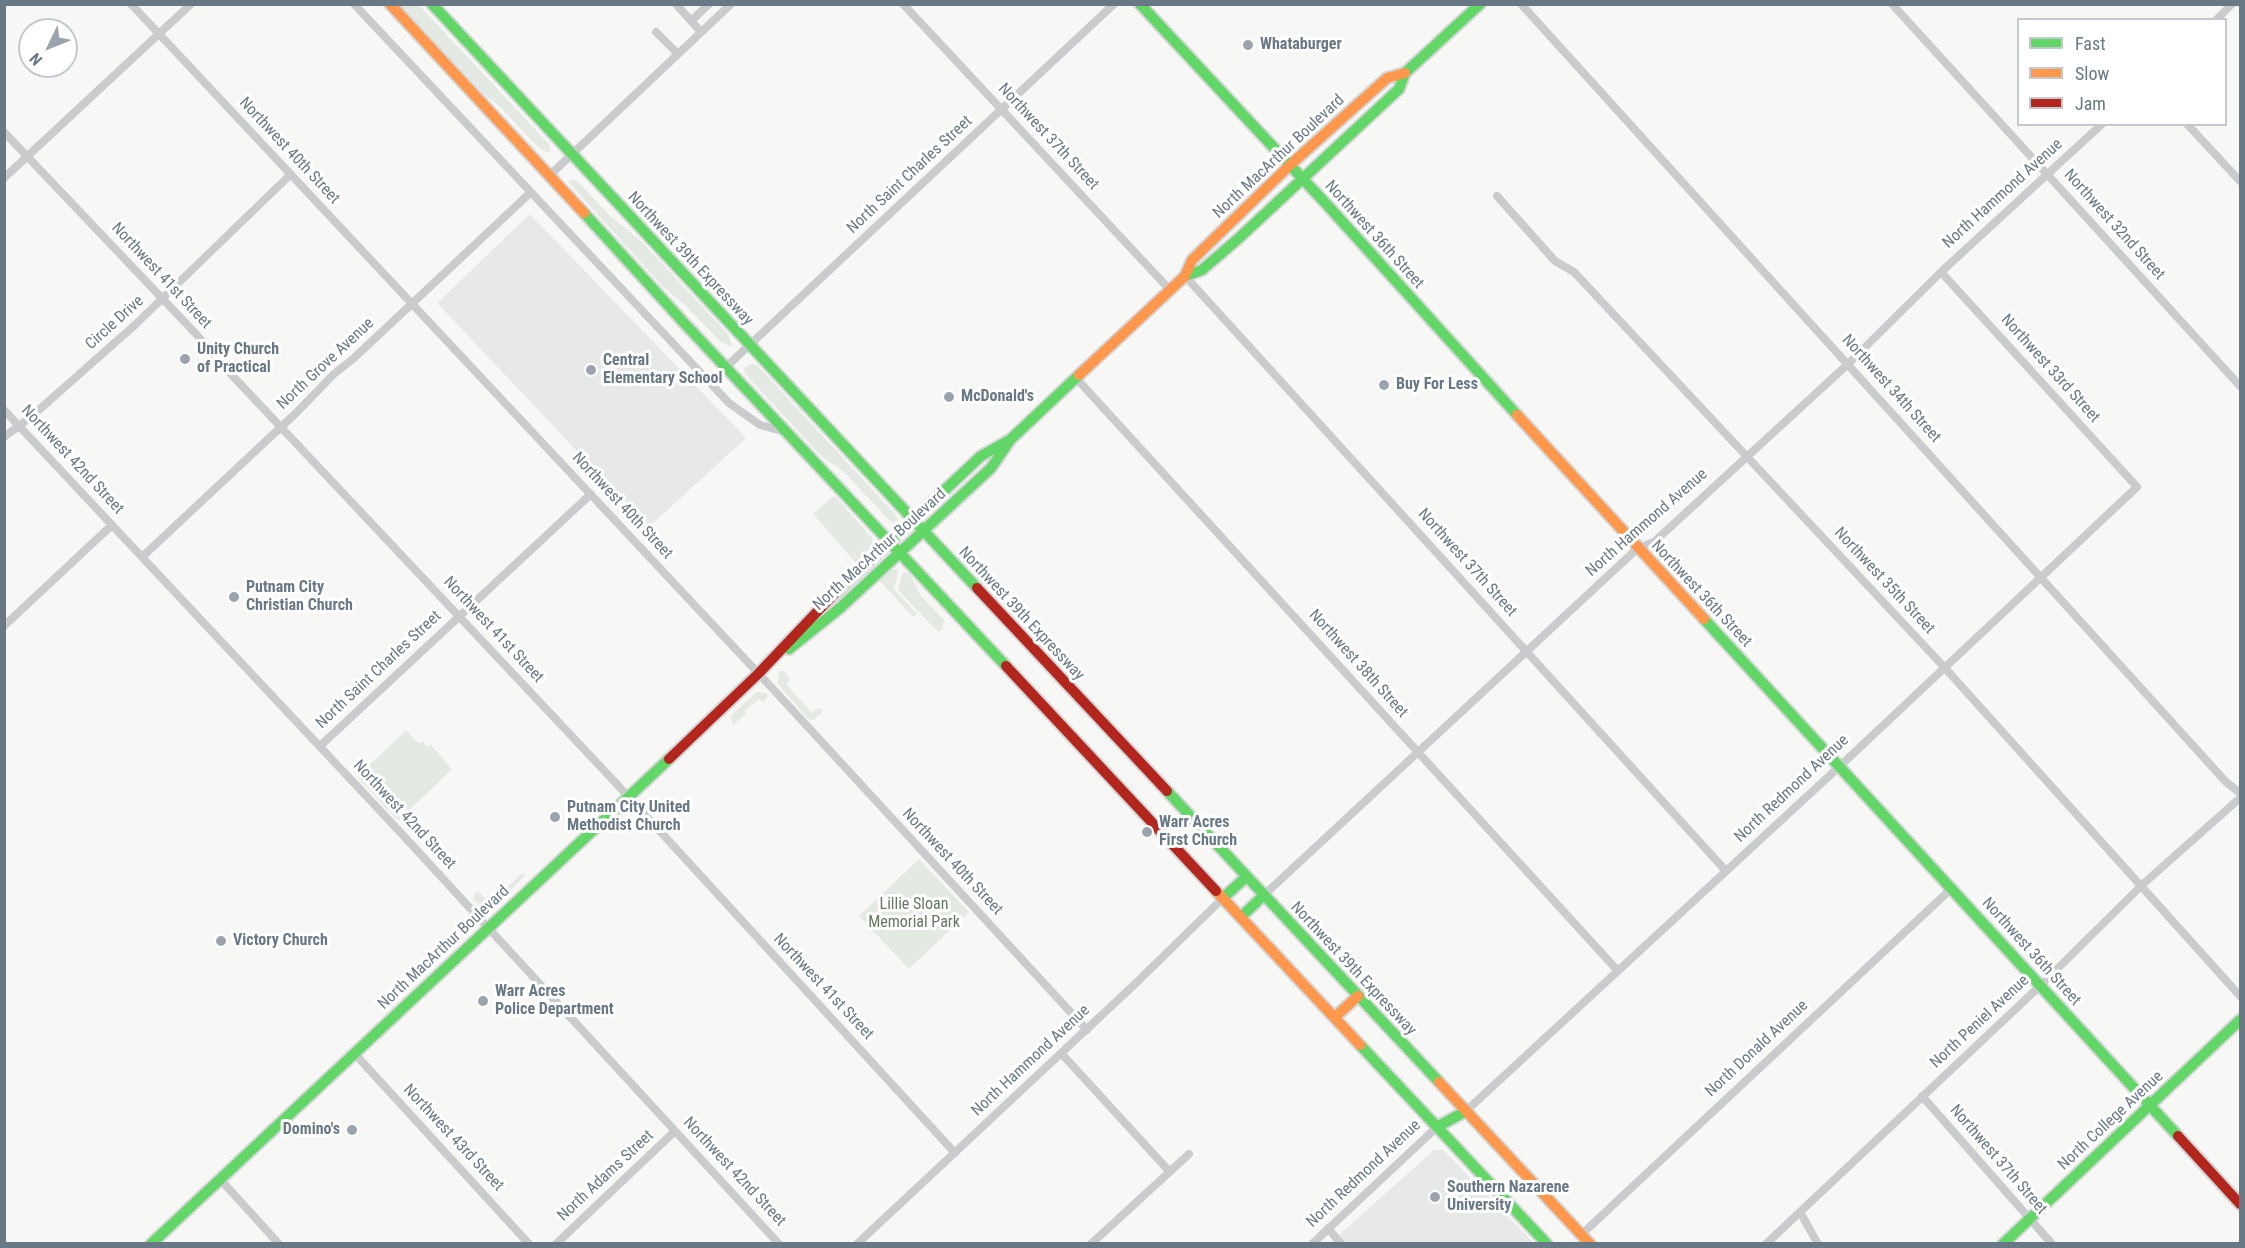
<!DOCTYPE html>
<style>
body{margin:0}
#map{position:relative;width:2245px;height:1248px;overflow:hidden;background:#f7f7f6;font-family:"Roboto Condensed",sans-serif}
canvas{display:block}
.frame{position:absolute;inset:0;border:6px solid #697885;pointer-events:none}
.legend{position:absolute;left:2017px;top:18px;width:210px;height:108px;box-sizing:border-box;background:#fff;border:2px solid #c3c9ce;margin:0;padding:8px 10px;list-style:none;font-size:18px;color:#697885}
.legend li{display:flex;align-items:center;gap:12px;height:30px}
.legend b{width:30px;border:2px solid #c3c9ce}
.north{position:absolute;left:18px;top:18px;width:60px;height:60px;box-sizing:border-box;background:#fff;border:2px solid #c3c9ce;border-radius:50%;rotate:227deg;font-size:16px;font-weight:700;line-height:24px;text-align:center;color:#697885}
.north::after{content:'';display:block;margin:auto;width:21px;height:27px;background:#9ba4ad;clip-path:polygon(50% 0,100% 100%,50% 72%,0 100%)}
</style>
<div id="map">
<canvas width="2245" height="1248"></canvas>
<div class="frame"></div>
<ul class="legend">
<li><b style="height:8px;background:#63d668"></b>Fast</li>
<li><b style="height:8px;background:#ff974d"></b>Slow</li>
<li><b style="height:8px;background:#b3261e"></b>Jam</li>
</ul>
<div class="north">N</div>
</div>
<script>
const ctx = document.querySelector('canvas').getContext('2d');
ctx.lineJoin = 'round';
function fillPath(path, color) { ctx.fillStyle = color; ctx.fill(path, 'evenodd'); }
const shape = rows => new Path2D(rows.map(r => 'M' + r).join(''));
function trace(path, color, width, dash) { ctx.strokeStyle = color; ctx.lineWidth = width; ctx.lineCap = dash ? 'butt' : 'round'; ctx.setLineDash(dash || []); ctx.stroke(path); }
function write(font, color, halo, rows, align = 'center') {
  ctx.font = font + ' "Roboto Condensed",sans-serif'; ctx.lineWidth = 6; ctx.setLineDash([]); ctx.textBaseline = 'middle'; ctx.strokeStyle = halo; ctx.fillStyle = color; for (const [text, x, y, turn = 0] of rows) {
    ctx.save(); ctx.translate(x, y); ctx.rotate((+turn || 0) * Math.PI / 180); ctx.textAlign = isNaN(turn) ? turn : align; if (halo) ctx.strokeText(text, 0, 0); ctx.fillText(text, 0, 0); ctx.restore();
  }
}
const built = shape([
 [530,214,746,438,649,527,437,303],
 [1434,1150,1443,1150,1534,1243,1329,1244]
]);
const green = shape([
 [399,5,419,5,549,144,551,153,541,150,499,106,483,94],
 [573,179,579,182,610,216,642,242,729,335,732,347,721,342,683,303,665,289,568,182],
 [750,364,756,364,896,515,898,520,894,523,889,520,843,471,822,457,745,374,744,368],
 [835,496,873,539,872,547,856,563,813,514,831,498],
 [899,569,894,589,917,614,913,617,879,580,890,570],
 [903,571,910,574,920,595,944,620,942,630,938,632,898,590],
 [780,671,784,671,790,679,786,684,812,713,818,708,822,709,822,713,813,720,808,719,777,683,779,678,777,674],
 [756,692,767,693,768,696,763,702,759,699,745,710,746,714,733,725,730,717],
 [406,730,419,744,423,741,427,747,430,744,452,769,398,821,357,777],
 [919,859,969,912,909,969,859,916],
 [522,873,525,876,494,905,481,905,474,900,473,895,478,891,488,901,493,901]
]);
const street = shape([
 [131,4,773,689,1087,1030],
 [354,4,729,403,760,425,782,431],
 [676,4,701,32],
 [903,4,1170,290],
 [1521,4,2226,782,2240,793],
 [1892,4,2240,386],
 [2216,20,2232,4],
 [691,21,709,4],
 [656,32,678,54],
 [2187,124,2240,181],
 [4,132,197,335,213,355,613,780,955,1153],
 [550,175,731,4],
 [4,178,191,4],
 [1497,196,1555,261,1574,272,1945,668,2240,996],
 [1185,276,1726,871],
 [726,367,1114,4],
 [1076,378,1618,971],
 [4,410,400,832,779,1244],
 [4,437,32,416,136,324,291,174],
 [142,557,296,413,334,374,354,358,530,193],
 [4,626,112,525],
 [320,746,591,494],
 [1264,895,1638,548,1654,542,1848,364,1941,272,2102,124],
 [354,1053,529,1244],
 [1061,1053,1169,1171],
 [1922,1096,2052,1244],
 [1466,1111,1840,766,2137,487,1941,272],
 [220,1179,279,1244],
 [1800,1212,1818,1244],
 [1328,1228,1341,1244],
 [1582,1234,1952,888],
 [556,1244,675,1131],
 [857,1244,1135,984,1223,898],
 [1091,1244,1189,1154],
 [1312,1244,1437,1127],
 [1766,1244,2041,985,2142,885,2240,798]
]);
const fast = shape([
 [432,4,977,588],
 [1140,4,1329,207,1517,415],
 [584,213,685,324,1006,666],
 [1185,276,1202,270,1239,238,1399,89,1405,73,1480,4],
 [834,594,981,456,1011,439],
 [1704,619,2178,1136],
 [789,649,840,608,991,468,1011,439,1079,375],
 [1167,791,1439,1082],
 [1223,898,1246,877],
 [1241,917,1264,895],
 [1360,1045,1547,1244],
 [1437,1127,1466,1111],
 [151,1244,669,759],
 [2003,1244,2240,1020]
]);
const slow = shape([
 [390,4,584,213],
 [1079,375,1185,276,1192,260,1290,165,1387,78,1405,73],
 [1517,415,1704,619],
 [1216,891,1360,1045],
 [1335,1017,1358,996],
 [1439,1082,1590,1244]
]);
const jam = shape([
 [977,588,1167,791],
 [1006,666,1216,891],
 [669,759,758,674,834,594],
 [2178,1136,2240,1204]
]);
const markers = [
 [1248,45,6,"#9ba4ad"],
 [185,359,6,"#9ba4ad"],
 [591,370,6,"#9ba4ad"],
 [1384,385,6,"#9ba4ad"],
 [949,397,6,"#9ba4ad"],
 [234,597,6,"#9ba4ad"],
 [555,817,6,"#9ba4ad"],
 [1147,832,6,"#9ba4ad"],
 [221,941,6,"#9ba4ad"],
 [483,1001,6,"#9ba4ad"],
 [352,1130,6,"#9ba4ad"],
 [1435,1197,6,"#9ba4ad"]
];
const poiNames = [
 ["Whataburger",1260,45],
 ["Unity Church",197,350],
 ["of Practical",197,368],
 ["Central",603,361],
 ["Elementary School",603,379],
 ["Buy For Less",1396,385],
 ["McDonald's",961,397],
 ["Putnam City",246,588],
 ["Christian Church",246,606],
 ["Putnam City United",567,808],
 ["Methodist Church",567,826],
 ["Warr Acres",1159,823],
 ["First Church",1159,841],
 ["Victory Church",233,941],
 ["Warr Acres",495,992],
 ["Police Department",495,1010],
 ["Domino's",340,1130,"right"],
 ["Southern Nazarene",1447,1188],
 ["University",1447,1206]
];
const streetNames = [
 ["Northwest 37th Street",1048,137,47],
 ["Northwest 40th Street",289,151,47],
 ["North MacArthur Boulevard",1279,157,-43],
 ["North Saint Charles Street",910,175,-43],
 ["North Hammond Avenue",2003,194,-42],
 ["Northwest 32nd Street",2114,225,48],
 ["Northwest 36th Street",1374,235,48],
 ["Northwest 39th Expressway",690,259,47],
 ["Northwest 41st Street",161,276,47],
 ["Circle Drive",115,323,-42],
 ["North Grove Avenue",326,364,-43],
 ["Northwest 33rd Street",2050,369,48],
 ["Northwest 34th Street",1891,389,48],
 ["Northwest 42nd Street",72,460,47],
 ["Northwest 40th Street",622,506,47],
 ["North Hammond Avenue",1647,523,-41],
 ["North MacArthur Boulevard",880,550,-42],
 ["Northwest 37th Street",1467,563,48],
 ["Northwest 35th Street",1884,581,47],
 ["Northwest 36th Street",1701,594,47],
 ["Northwest 39th Expressway",1021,614,47],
 ["Northwest 41st Street",493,630,47],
 ["Northwest 38th Street",1358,664,48],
 ["North Saint Charles Street",379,670,-43],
 ["North Redmond Avenue",1792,789,-43],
 ["Northwest 42nd Street",404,815,47],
 ["Northwest 40th Street",952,862,47],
 ["North MacArthur Boulevard",444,948,-43],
 ["Northwest 36th Street",2031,952,48],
 ["Northwest 39th Expressway",1353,969,47],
 ["Northwest 41st Street",823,987,47],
 ["North Peniel Avenue",1980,1022,-43],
 ["North Donald Avenue",1757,1049,-43],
 ["North Hammond Avenue",1031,1061,-43],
 ["North College Avenue",2111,1121,-43],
 ["Northwest 43rd Street",453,1138,47],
 ["Northwest 37th Street",1998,1160,49],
 ["Northwest 42nd Street",734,1172,47],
 ["North Redmond Avenue",1364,1174,-43],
 ["North Adams Street",606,1176,-43]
];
const parkNames = [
 ["Lillie Sloan",914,905],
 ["Memorial Park",914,923]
];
fillPath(built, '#e7e9e9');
fillPath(green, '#e5e9e4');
trace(fast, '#d4d5d6', 14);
trace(slow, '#d4d5d6', 14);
trace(jam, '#d4d5d6', 14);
trace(street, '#cacbcc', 8);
trace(fast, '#63d668', 10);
trace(slow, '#ff974d', 10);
trace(jam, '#b3261e', 10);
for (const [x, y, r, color] of markers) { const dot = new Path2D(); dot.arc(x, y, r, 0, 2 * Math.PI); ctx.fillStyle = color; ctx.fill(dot); trace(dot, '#fff', 2); }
write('bold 16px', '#697885', '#fff', poiNames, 'left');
write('16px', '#697885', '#fff', streetNames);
write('16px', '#667763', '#fff', parkNames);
</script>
